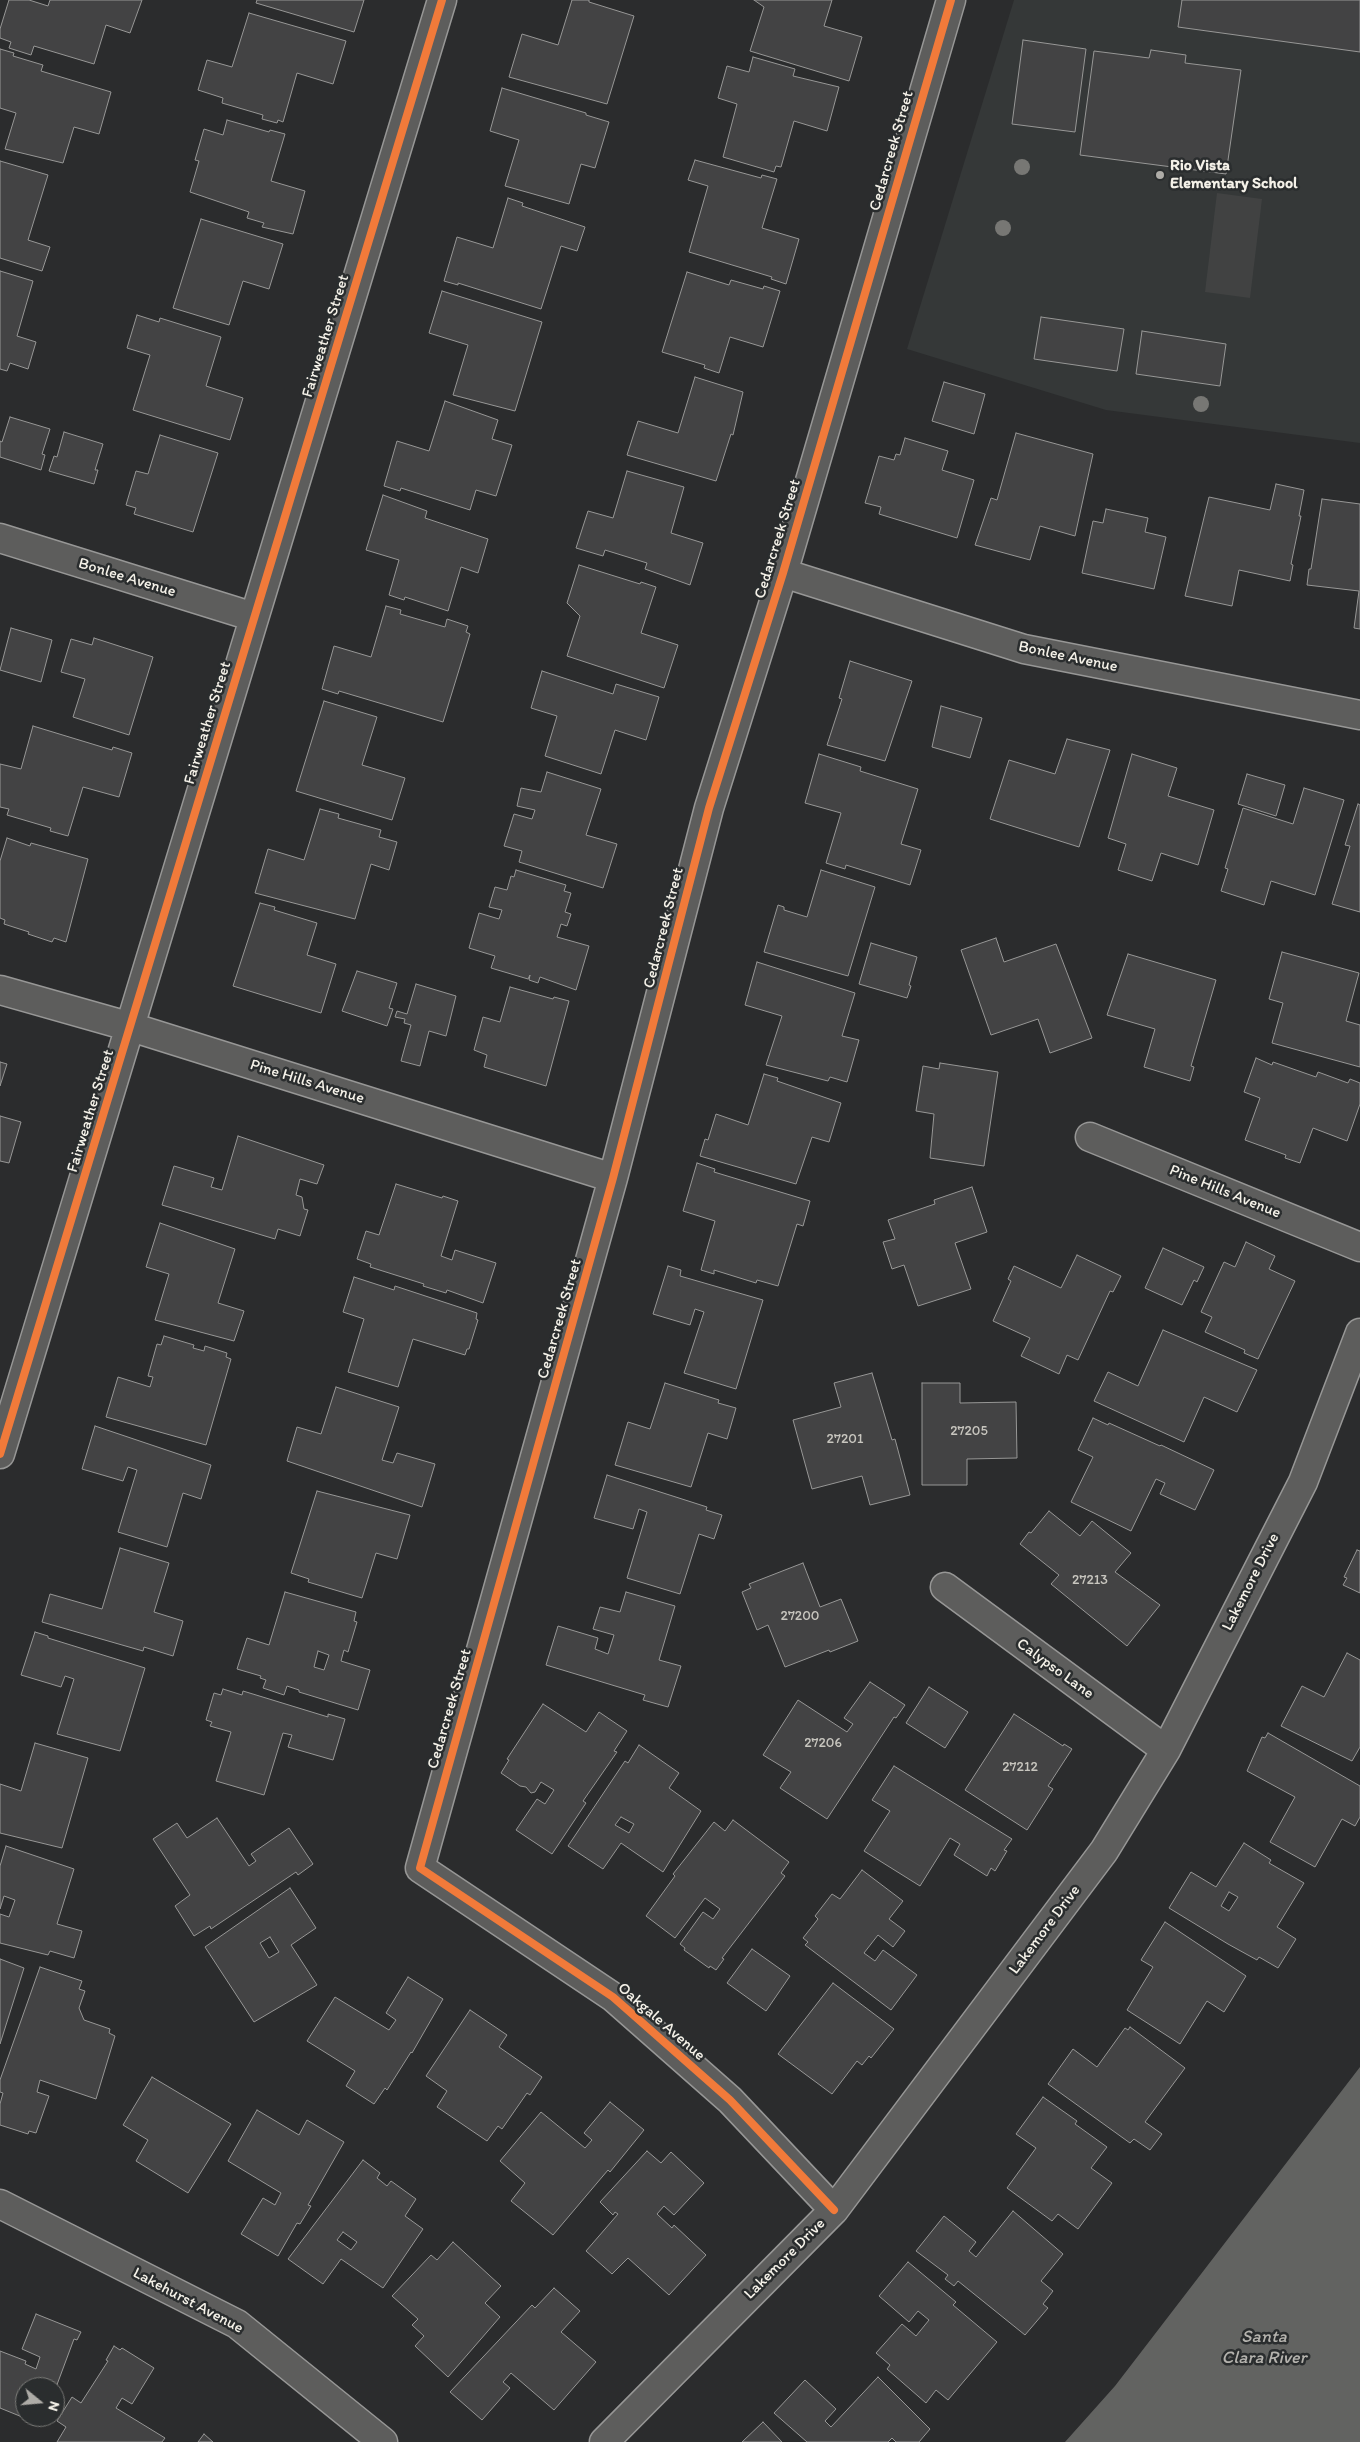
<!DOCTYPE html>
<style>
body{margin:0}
#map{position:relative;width:1360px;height:2442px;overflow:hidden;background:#2b2c2d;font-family:Itim,sans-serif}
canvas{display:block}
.north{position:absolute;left:15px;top:2377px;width:50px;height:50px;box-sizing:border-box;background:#2a2d2e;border:1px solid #7b7b78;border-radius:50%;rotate:107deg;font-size:14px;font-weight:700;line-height:20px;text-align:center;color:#f4f1e8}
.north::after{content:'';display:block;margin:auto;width:18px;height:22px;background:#aeaca7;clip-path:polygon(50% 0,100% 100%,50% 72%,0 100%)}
</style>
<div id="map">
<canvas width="1360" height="2442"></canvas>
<div class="north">N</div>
</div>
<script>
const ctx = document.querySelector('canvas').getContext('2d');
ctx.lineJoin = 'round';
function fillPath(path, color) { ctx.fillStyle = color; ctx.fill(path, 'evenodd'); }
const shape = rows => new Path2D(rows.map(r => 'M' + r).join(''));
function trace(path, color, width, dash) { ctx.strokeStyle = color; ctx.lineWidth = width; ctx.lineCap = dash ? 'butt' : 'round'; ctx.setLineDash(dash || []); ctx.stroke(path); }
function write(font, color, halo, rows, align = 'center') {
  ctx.font = font + ' Itim,sans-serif'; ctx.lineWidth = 5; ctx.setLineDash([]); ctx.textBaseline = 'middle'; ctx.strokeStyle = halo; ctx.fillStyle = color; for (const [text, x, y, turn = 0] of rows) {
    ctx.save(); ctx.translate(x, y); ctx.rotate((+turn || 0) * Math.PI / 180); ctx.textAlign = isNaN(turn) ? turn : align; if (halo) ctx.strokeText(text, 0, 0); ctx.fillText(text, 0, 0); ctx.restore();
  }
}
const built = shape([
 [1014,0,1360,0,1360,443,1106,410,907,349]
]);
const green = shape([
 [1217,193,1262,199,1250,298,1205,292]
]);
const water = shape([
 [1360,2067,1360,2442,1065,2442,1115,2386]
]);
const building = shape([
 [9,0,29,0,48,6,50,0,142,0,130,33,106,25,94,64,34,46,31,55,9,48,11,42,0,38,0,29,9,0],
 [257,0,364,0,354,32,256,3,257,0],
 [572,0,589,0,589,2,634,16,607,104,509,77,522,34,558,45,572,0],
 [754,0,832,0,824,26,862,37,849,81,750,51,764,7,754,0],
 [1182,0,1360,0,1360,52,1178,27,1182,0],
 [249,13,346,41,333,84,297,73,283,122,278,120,277,123,262,119,263,115,222,103,223,98,198,90,207,60,232,67,249,13],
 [1023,40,1086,49,1075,132,1012,124,1023,40],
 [0,49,14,53,13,56,43,65,41,71,111,92,99,134,74,127,63,163,5,149,16,113,0,108,0,49],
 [1151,50,1186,55,1185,63,1241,70,1226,174,1080,155,1094,51,1149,58,1151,50],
 [753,57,795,69,793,76,839,87,827,131,794,121,781,167,776,166,774,172,723,157,737,104,718,98,727,66,749,72,753,57],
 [502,88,586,113,586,115,609,122,595,168,581,164,569,204,505,186,519,140,490,131,502,88],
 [227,120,269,132,270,130,285,134,271,181,305,191,293,234,262,227,264,223,247,218,249,212,190,192,199,161,195,160,204,129,223,135,227,120],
 [695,160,761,178,762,175,777,179,762,228,799,239,786,284,771,279,772,277,689,252,708,186,688,180,695,160],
 [0,161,48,175,28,240,50,247,42,271,0,258,0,161],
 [508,198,523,203,522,206,585,227,577,251,561,246,541,309,458,283,458,285,444,281,457,237,493,248,508,198],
 [201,219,283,244,269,289,243,281,229,325,173,308,201,219],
 [0,271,33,281,17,336,36,342,28,369,10,363,7,371,0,369,0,271],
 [687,272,729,285,731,280,763,289,764,286,780,291,763,347,730,337,719,373,704,368,705,365,662,352,687,272],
 [442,291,542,322,515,411,453,395,468,345,429,333,442,291],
 [137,315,159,322,160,318,221,337,206,386,243,398,230,440,133,410,150,355,127,348,137,315],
 [1041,317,1124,329,1117,371,1034,359,1041,317],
 [1142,331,1226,344,1220,386,1136,374,1142,331],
 [695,377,743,392,733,435,731,434,716,481,627,455,638,421,678,433,695,377],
 [944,382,985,394,974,434,932,421,944,382],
 [445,401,498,420,492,439,512,445,496,496,476,490,470,510,401,488,400,491,384,486,397,441,429,451,445,401],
 [10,417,50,429,42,454,45,455,41,470,0,457,0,441,2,442,10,417],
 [64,432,103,444,95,470,98,470,94,484,49,471,54,456,57,457,64,432],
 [1016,433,1093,454,1075,536,1040,526,1030,560,975,545,991,498,997,500,1016,433],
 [160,435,218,453,193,532,134,514,136,508,126,505,136,471,148,474,160,435],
 [905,438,948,451,942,470,974,480,957,538,879,514,881,507,865,503,879,456,894,460,896,454,900,455,905,438],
 [627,471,684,487,671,533,703,543,690,585,645,569,647,563,605,550,603,556,576,548,588,511,613,518,627,471],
 [1276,484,1304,490,1299,516,1301,516,1291,564,1293,565,1290,581,1239,570,1232,606,1185,596,1209,497,1270,510,1276,484],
 [383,495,427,511,425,518,488,539,478,573,461,567,448,611,405,597,404,600,389,595,399,560,366,550,383,495],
 [1322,499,1360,504,1360,629,1354,628,1359,591,1307,585,1309,569,1311,569,1322,499],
 [1106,509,1148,518,1145,532,1166,537,1154,589,1082,573,1093,521,1103,523,1106,509],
 [579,565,640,584,641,582,656,587,641,633,678,645,664,688,567,656,580,616,567,603,579,565],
 [386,606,401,610,400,614,445,627,447,619,468,626,466,632,470,634,443,722,339,691,338,694,322,689,334,646,371,657,386,606],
 [11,628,52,640,41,682,0,670,11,628],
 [94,638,153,657,129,735,73,717,85,679,61,672,71,639,92,645,94,638],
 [850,661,912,681,885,761,827,745,842,699,839,698,850,661],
 [542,671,613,694,616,684,659,697,646,740,615,730,601,774,545,756,557,716,531,708,542,671],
 [324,701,377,717,362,765,405,778,392,820,296,791,324,701],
 [941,706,982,718,970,758,932,747,941,706],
 [33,726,112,750,113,747,132,753,119,797,83,787,68,836,50,831,51,828,7,815,9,809,0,807,0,764,21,769,33,726],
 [1067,739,1110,750,1079,847,990,819,1009,760,1055,774,1067,739],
 [819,754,861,767,860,771,918,789,901,844,921,850,910,885,846,865,845,869,826,863,841,813,805,803,819,754],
 [1132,754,1177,768,1168,796,1214,810,1198,865,1161,853,1152,881,1118,870,1126,844,1108,838,1132,754],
 [547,772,601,789,586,835,617,844,603,888,519,862,522,851,504,846,514,814,532,819,535,810,517,806,521,788,541,792,547,772],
 [1247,774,1285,785,1276,816,1238,804,1247,774],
 [1304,788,1344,800,1315,895,1271,881,1264,905,1221,891,1228,869,1225,868,1243,808,1293,824,1304,788],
 [1358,804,1360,805,1360,912,1332,904,1350,846,1345,845,1358,804],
 [320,809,339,814,338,818,381,830,379,837,397,842,389,870,371,864,355,919,255,893,268,849,304,860,320,809],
 [7,838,30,846,31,843,88,859,66,942,54,938,52,942,28,934,29,932,4,924,5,920,0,918,0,861,7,838],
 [516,870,566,885,564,891,571,893,565,912,571,914,567,926,561,924,557,937,589,946,576,990,540,977,538,983,529,980,530,975,528,979,491,968,495,956,469,948,479,913,499,919,502,910,489,907,495,887,507,890,511,876,514,877,516,870],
 [821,870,875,887,848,976,764,952,778,905,784,907,784,910,807,917,821,870],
 [260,903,275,907,274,910,317,923,307,955,336,964,321,1013,233,986,260,903],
 [996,938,1004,962,1056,944,1092,1038,1050,1053,1038,1019,991,1035,961,950,996,938],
 [871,943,917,957,909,985,911,986,907,998,859,984,871,943],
 [1282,952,1359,973,1346,1021,1360,1025,1360,1067,1272,1043,1283,1003,1269,999,1282,952],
 [1128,954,1216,980,1191,1066,1194,1067,1190,1081,1144,1067,1155,1029,1107,1015,1128,954],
 [757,962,855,993,842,1036,859,1040,847,1082,830,1077,828,1081,766,1065,782,1016,745,1005,757,962],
 [357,971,397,983,389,1008,393,1009,387,1026,342,1011,357,971],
 [416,984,456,996,446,1036,429,1031,420,1066,401,1061,411,1025,404,1023,405,1019,395,1017,397,1011,407,1014,416,984],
 [510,987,553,999,554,997,569,1001,546,1086,484,1067,487,1055,474,1050,483,1017,500,1022,510,987],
 [1256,1058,1272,1065,1273,1062,1316,1077,1318,1072,1348,1083,1350,1079,1360,1083,1360,1104,1347,1141,1313,1128,1300,1163,1285,1158,1286,1155,1245,1140,1260,1098,1244,1092,1256,1058],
 [0,1062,7,1064,0,1086,0,1062],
 [940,1063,998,1072,984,1166,930,1158,934,1114,916,1111,923,1066,939,1069,940,1063],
 [764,1074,778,1078,777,1081,841,1103,829,1142,812,1137,796,1184,700,1156,705,1139,708,1140,716,1114,748,1125,764,1074],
 [0,1116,21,1122,9,1163,0,1161,0,1116],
 [238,1136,324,1165,317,1184,300,1179,296,1195,302,1197,304,1209,308,1210,300,1236,278,1229,275,1239,162,1205,174,1166,214,1178,211,1187,222,1190,238,1136],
 [697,1163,715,1169,714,1172,810,1201,803,1226,797,1224,778,1286,757,1280,756,1283,714,1270,714,1274,701,1270,715,1221,683,1211,697,1163],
 [396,1184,442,1198,443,1196,458,1201,441,1256,452,1260,455,1250,496,1263,483,1303,447,1290,446,1293,423,1286,424,1284,370,1267,371,1264,357,1259,366,1231,379,1235,396,1184],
 [972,1187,987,1232,955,1243,971,1289,918,1306,904,1265,892,1269,883,1242,895,1239,888,1220,935,1204,934,1200,972,1187],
 [160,1223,235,1249,218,1303,244,1311,234,1341,155,1320,169,1274,146,1267,160,1223],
 [1246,1242,1275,1256,1269,1269,1295,1281,1258,1359,1244,1353,1245,1350,1205,1332,1212,1317,1201,1312,1224,1262,1235,1267,1246,1242],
 [1163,1248,1204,1267,1197,1282,1194,1280,1182,1305,1145,1288,1163,1248],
 [1077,1255,1121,1276,1113,1292,1110,1291,1078,1360,1067,1355,1059,1374,1021,1356,1030,1338,993,1321,1011,1281,1008,1279,1014,1266,1061,1288,1077,1255],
 [668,1266,681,1270,680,1276,763,1300,736,1389,684,1373,704,1312,695,1309,690,1325,653,1314,668,1266],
 [354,1277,394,1290,395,1286,477,1313,476,1319,478,1320,469,1349,467,1349,465,1355,413,1339,398,1387,348,1372,364,1319,343,1312,354,1277],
 [1163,1330,1257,1370,1237,1412,1204,1397,1184,1442,1094,1401,1108,1372,1138,1386,1163,1330],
 [164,1336,194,1345,193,1348,204,1351,205,1346,227,1353,226,1357,231,1359,206,1445,106,1417,118,1377,150,1387,153,1377,148,1376,157,1344,161,1345,164,1336],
 [872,1373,892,1440,895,1439,910,1495,870,1505,862,1476,812,1489,793,1420,841,1407,834,1383,872,1373],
 [665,1383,719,1400,718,1403,736,1408,727,1439,708,1433,691,1487,615,1465,628,1422,650,1429,665,1383],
 [922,1383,960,1383,960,1403,1016,1402,1017,1458,967,1459,967,1485,922,1485,922,1383],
 [336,1387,399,1407,382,1460,393,1463,397,1453,435,1464,422,1507,287,1461,297,1427,321,1434,336,1387],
 [1093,1418,1108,1425,1109,1423,1160,1446,1161,1445,1214,1470,1195,1510,1160,1494,1165,1483,1156,1479,1131,1531,1071,1502,1093,1457,1078,1450,1093,1418],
 [95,1426,211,1465,201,1499,183,1493,167,1547,118,1532,137,1470,128,1467,123,1481,82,1469,95,1426],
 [607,1475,707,1507,706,1510,722,1515,714,1539,699,1534,680,1594,627,1578,647,1512,639,1509,633,1529,594,1518,607,1475],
 [317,1491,410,1515,397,1559,376,1553,362,1598,308,1582,309,1579,291,1573,317,1491],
 [1049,1511,1080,1536,1092,1521,1131,1553,1115,1572,1160,1605,1127,1646,1051,1584,1059,1575,1020,1544,1029,1532,1031,1533,1049,1511],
 [120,1548,169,1563,154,1612,183,1621,173,1656,144,1647,143,1651,42,1622,50,1594,102,1609,120,1548],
 [1357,1550,1360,1551,1360,1593,1343,1585,1347,1578,1344,1577,1357,1550],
 [803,1563,820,1607,841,1599,858,1641,830,1652,829,1650,785,1667,768,1625,757,1630,742,1592,751,1588,749,1584,803,1563],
 [285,1592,356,1612,354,1621,357,1622,348,1652,344,1650,341,1661,370,1670,358,1710,299,1692,299,1690,287,1686,284,1695,263,1688,266,1680,260,1678,261,1676,237,1669,247,1638,269,1645,285,1592],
 [318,1651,329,1655,324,1670,314,1667,318,1651],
 [626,1592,675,1606,659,1660,681,1666,668,1707,643,1700,645,1695,546,1665,558,1626,598,1638,595,1649,608,1654,614,1635,593,1629,600,1607,620,1612,626,1592],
 [35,1632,48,1636,48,1638,145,1668,120,1751,57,1734,74,1679,65,1676,61,1687,21,1675,35,1632],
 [1347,1653,1360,1660,1360,1747,1352,1761,1281,1726,1302,1686,1324,1697,1347,1653],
 [870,1682,905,1705,896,1718,894,1717,827,1819,780,1788,791,1772,763,1755,798,1700,847,1732,853,1724,844,1718,870,1682],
 [929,1687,968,1712,945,1748,906,1723,929,1687],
 [223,1689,242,1695,243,1691,328,1717,328,1714,345,1719,333,1760,288,1747,292,1735,283,1733,264,1795,216,1781,231,1732,210,1726,212,1722,206,1720,214,1693,221,1695,223,1689],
 [543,1704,586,1732,599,1712,627,1731,614,1751,617,1752,583,1801,586,1803,552,1854,516,1830,537,1799,545,1804,554,1790,541,1782,535,1792,531,1793,526,1787,520,1786,501,1773,509,1760,507,1759,543,1704],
 [1014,1714,1063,1746,1064,1744,1072,1749,1048,1786,1053,1789,1027,1830,965,1790,1014,1714],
 [1268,1733,1360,1786,1360,1817,1355,1826,1342,1819,1315,1867,1270,1842,1295,1797,1247,1771,1262,1737,1265,1738,1268,1733],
 [35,1743,88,1758,62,1848,0,1833,0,1784,21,1791,35,1743],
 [639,1745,679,1773,669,1788,701,1811,663,1872,621,1843,603,1869,568,1846,625,1761,628,1763,639,1745],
 [621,1817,634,1824,629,1833,615,1825,621,1817],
 [894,1766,1012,1839,1004,1850,1007,1851,995,1871,991,1868,987,1876,954,1855,960,1844,950,1838,920,1886,864,1851,890,1811,872,1800,894,1766],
 [217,1818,249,1866,256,1861,251,1854,289,1828,313,1864,298,1875,296,1872,211,1929,210,1926,194,1936,175,1906,190,1895,153,1839,177,1823,187,1838,217,1818],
 [733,1820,789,1862,781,1873,785,1876,722,1958,724,1959,716,1970,710,1966,709,1968,684,1950,685,1948,680,1944,703,1912,713,1919,720,1909,705,1898,675,1938,646,1916,675,1876,673,1874,714,1822,725,1831,733,1820],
 [1244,1843,1271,1860,1269,1863,1304,1883,1277,1927,1296,1939,1278,1968,1259,1957,1257,1960,1228,1944,1169,1908,1191,1872,1216,1887,1244,1843],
 [1229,1892,1238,1897,1229,1911,1221,1906,1229,1892],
 [6,1846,74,1869,57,1924,82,1931,74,1958,50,1951,48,1955,0,1943,0,1914,9,1917,15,1900,4,1896,0,1909,0,1866,6,1846],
 [862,1870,903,1901,889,1919,905,1931,893,1947,878,1935,864,1953,875,1961,883,1950,917,1975,891,2010,805,1945,808,1942,803,1938,818,1919,815,1916,832,1894,840,1899,862,1870],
 [290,1888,316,1928,291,1945,317,1985,254,2022,205,1947,290,1888],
 [270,1937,279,1952,269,1958,260,1943,270,1937],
 [1165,1922,1246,1976,1224,2012,1207,2001,1180,2044,1127,2010,1153,1967,1141,1960,1165,1922],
 [752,1949,790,1976,766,2011,727,1983,752,1949],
 [0,1959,24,1968,0,2044,0,1959],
 [40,1967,82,1981,79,1989,85,1991,79,2008,84,2020,110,2029,109,2033,115,2036,96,2099,40,2080,37,2092,49,2096,36,2133,29,2131,28,2134,0,2125,0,2104,3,2093,0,2092,0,2080,40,1967],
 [408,1977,443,1999,412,2053,411,2052,387,2090,385,2088,374,2104,346,2086,355,2071,307,2041,335,1997,389,2030,396,2020,386,2013,408,1977],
 [833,1983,894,2029,871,2058,869,2056,862,2065,857,2061,832,2094,778,2054,833,1983],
 [470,2010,507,2035,499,2047,542,2077,530,2095,527,2093,502,2129,498,2126,487,2141,437,2107,447,2091,426,2076,470,2010],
 [1130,2027,1185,2068,1145,2122,1162,2134,1150,2150,1134,2139,1130,2143,1048,2084,1073,2049,1097,2067,1125,2028,1128,2030,1130,2027],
 [152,2077,231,2124,188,2193,136,2161,148,2140,123,2125,152,2077],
 [1043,2097,1077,2121,1075,2124,1107,2147,1091,2168,1112,2183,1078,2229,1058,2214,1052,2221,1007,2188,1036,2148,1016,2134,1043,2097],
 [610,2102,644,2130,610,2172,608,2170,553,2235,511,2201,525,2183,500,2161,541,2112,585,2148,592,2140,584,2133,610,2102],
 [257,2110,299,2135,307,2120,344,2142,308,2205,311,2206,300,2224,297,2223,278,2256,241,2234,263,2198,275,2205,281,2193,228,2161,257,2110],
 [647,2151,661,2163,671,2152,704,2183,674,2215,664,2206,657,2214,672,2228,674,2225,706,2255,669,2295,628,2258,612,2274,586,2251,618,2214,615,2212,613,2215,600,2202,647,2151],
 [363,2160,380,2173,377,2178,387,2186,391,2181,416,2199,405,2216,423,2229,383,2288,341,2259,323,2284,288,2259,363,2160],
 [343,2232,357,2242,351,2250,337,2240,343,2232],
 [1013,2211,1063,2254,1041,2281,1053,2291,1043,2304,1048,2308,1025,2335,958,2281,954,2286,945,2279,948,2275,916,2251,944,2216,976,2242,969,2251,976,2257,1013,2211],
 [453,2242,501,2286,485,2303,500,2317,448,2377,415,2346,424,2336,412,2325,418,2319,392,2296,431,2255,437,2260,453,2242],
 [908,2262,956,2302,953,2305,997,2342,948,2400,936,2390,926,2403,887,2369,890,2365,876,2353,902,2324,916,2336,929,2320,918,2311,909,2322,879,2296,908,2262],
 [554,2288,580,2311,561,2332,596,2362,554,2410,511,2373,503,2382,510,2388,482,2420,450,2392,532,2305,535,2308,554,2288],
 [36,2314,81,2332,77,2340,74,2339,55,2390,55,2387,25,2387,25,2417,45,2417,42,2425,0,2408,0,2351,26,2361,25,2364,36,2369,40,2357,22,2349,36,2314],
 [114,2346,120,2350,122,2348,154,2368,132,2404,122,2398,116,2408,165,2438,162,2442,57,2442,66,2427,57,2421,72,2397,81,2403,108,2361,106,2360,114,2346],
 [878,2377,930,2429,919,2442,896,2442,892,2438,888,2442,807,2442,774,2413,805,2380,836,2409,825,2421,831,2427,878,2377],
 [763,2422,782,2442,742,2442,763,2422],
 [204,2434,213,2442,198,2442,204,2434]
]);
const minor = shape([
 [0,538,254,617],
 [783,573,1024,649,1360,715],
 [0,990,131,1027,613,1178],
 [1090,1137,1360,1247],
 [0,1454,442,0],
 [945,1587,1166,1750],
 [0,2204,237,2324,383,2442],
 [834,2210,730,2100,613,1997,420,1868,613,1178,709,808,783,573,951,0],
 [604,2442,834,2210,1104,1851,1166,1750,1303,1482,1360,1333]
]);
const cycleway = shape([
 [0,1454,442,0],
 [834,2210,730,2100,613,1997,420,1868,613,1178,709,808,783,573,951,0]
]);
const trees = [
 [1022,167],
 [1003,228],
 [1201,404]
];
const markers = [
 [1160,175,5,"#aeaca7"]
];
const numberNames = [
 ["27205",969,1431],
 ["27201",845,1439],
 ["27213",1090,1580],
 ["27200",800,1616],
 ["27206",823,1743],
 ["27212",1020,1767]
];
const streetNames = [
 ["Cedarcreek Street",892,151,-74],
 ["Fairweather Street",326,336,-73],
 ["Cedarcreek Street",778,539,-73],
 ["Bonlee Avenue",127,578,17],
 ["Bonlee Avenue",1068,657,12],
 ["Fairweather Street",208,723,-73],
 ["Cedarcreek Street",664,928,-76],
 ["Pine Hills Avenue",307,1082,17],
 ["Fairweather Street",91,1111,-73],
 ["Pine Hills Avenue",1225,1192,22],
 ["Cedarcreek Street",560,1319,-74],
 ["Lakemore Drive",1251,1582,-63],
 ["Calypso Lane",1055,1669,36],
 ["Cedarcreek Street",450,1709,-74],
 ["Lakemore Drive",1045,1930,-53],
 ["Oakgale Avenue",661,2022,41],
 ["Lakemore Drive",785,2259,-45],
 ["Lakehurst Avenue",188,2301,28]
];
const poiNames = [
 ["Rio Vista",1170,166],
 ["Elementary School",1170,184]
];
const waterNames = [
 ["Santa",1264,2337],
 ["Clara River",1264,2358]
];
fillPath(built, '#353838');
fillPath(green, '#414242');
fillPath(water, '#626361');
fillPath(building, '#434344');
trace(building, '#979796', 1);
trace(minor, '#979796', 31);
trace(minor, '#5d5d5c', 28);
trace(cycleway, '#f17a3a', 8);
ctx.fillStyle = '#777774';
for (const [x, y] of trees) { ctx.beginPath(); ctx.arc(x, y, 8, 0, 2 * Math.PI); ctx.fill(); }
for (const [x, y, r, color] of markers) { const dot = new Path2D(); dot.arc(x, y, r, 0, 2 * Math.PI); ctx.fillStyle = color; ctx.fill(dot); trace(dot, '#2a2d2e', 2); }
write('14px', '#c8c6bf', null, numberNames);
write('16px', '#f4f1e8', '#2a2d2e', streetNames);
write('bold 16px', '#f4f1e8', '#2a2d2e', poiNames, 'left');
write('italic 18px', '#b5b3ae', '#2a2d2e', waterNames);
</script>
